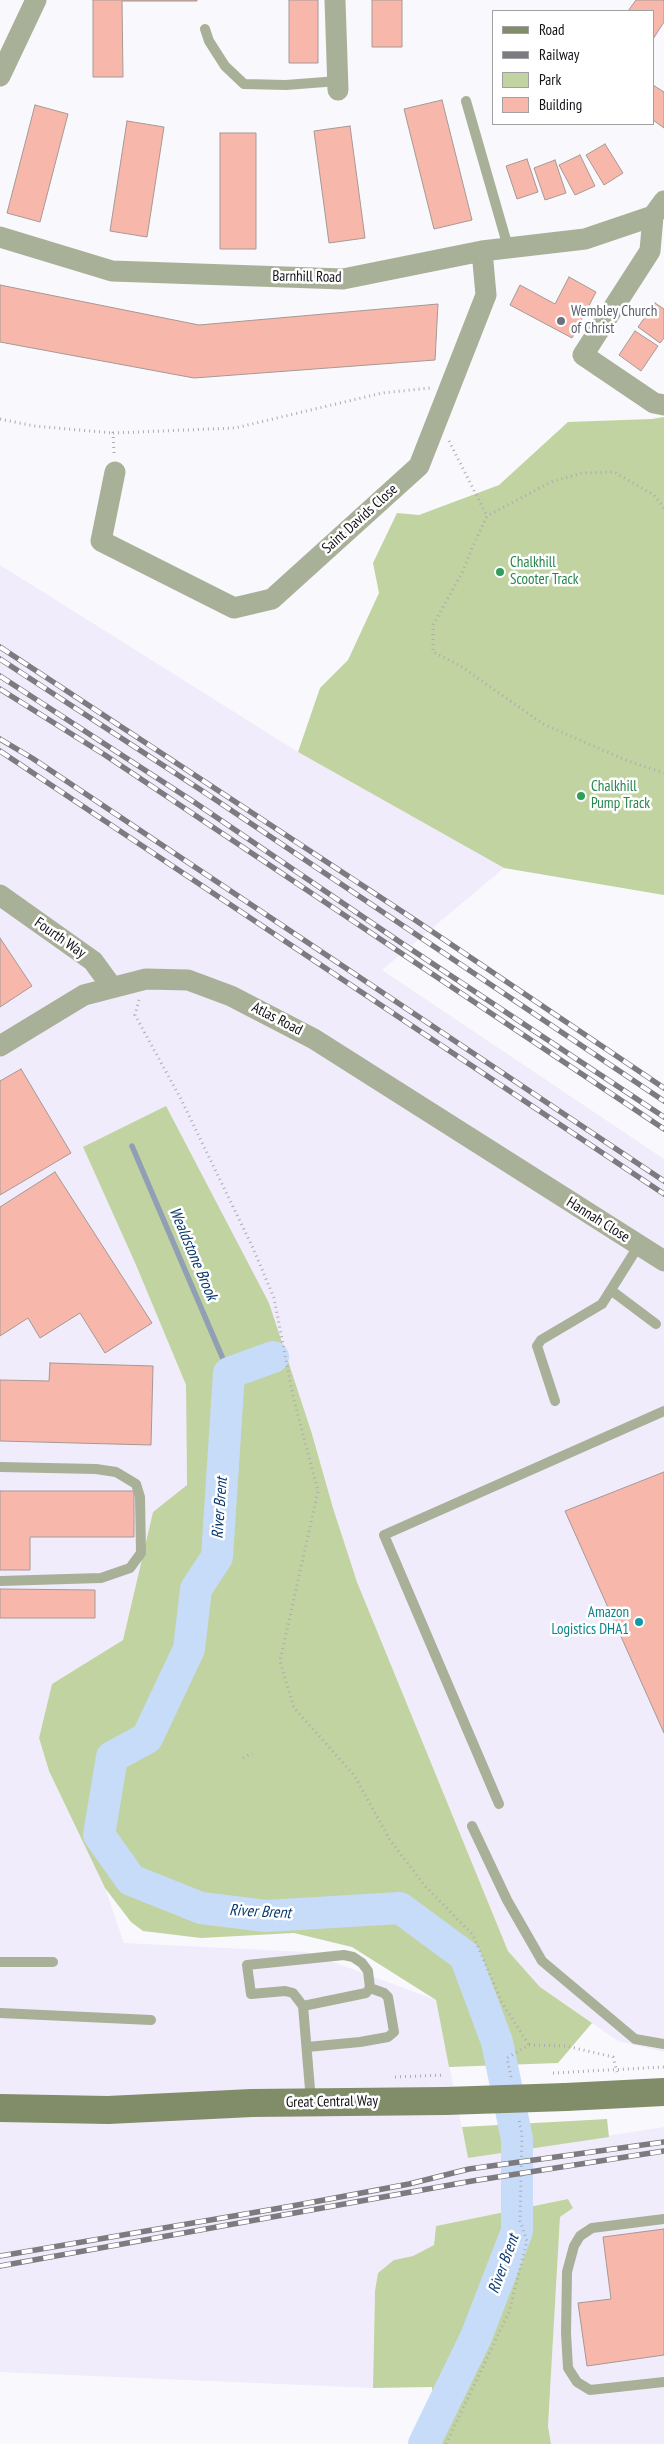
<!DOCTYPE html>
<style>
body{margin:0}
#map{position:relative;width:664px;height:2444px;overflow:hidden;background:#f9f8fd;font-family:"PT Sans Narrow",sans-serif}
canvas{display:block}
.legend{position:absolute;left:492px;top:10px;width:162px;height:115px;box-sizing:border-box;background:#fff;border:1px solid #a1a0a2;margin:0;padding:6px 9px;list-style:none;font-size:15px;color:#131116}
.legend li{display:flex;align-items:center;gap:10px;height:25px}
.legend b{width:25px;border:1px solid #a1a0a2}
</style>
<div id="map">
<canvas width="664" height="2444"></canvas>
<ul class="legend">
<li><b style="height:6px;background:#818c69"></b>Road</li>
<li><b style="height:6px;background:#7d7b80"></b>Railway</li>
<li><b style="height:14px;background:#c1d3a1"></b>Park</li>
<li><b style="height:14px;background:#f7b8ab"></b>Building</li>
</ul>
</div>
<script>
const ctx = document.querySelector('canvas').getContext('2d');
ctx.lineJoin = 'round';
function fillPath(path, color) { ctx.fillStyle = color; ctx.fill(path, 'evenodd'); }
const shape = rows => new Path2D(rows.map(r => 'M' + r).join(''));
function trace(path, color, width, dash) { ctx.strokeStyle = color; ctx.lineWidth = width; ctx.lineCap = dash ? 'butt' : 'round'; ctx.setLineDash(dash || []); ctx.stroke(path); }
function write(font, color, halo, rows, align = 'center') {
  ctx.font = font + ' "PT Sans Narrow",sans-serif'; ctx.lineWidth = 5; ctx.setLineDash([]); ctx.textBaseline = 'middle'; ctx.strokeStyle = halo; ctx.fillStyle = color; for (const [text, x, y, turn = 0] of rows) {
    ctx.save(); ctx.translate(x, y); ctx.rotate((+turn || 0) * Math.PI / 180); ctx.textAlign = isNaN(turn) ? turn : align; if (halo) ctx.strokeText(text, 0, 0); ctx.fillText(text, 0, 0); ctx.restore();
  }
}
const built = shape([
 [0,565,298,752,504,868,382,970,664,1159,664,2052,618,2041,540,1987,508,1951,357,1582,333,1508,312,1434,83,1147,136,1265,186,1385,187,1486,153,1512,123,1640,52,1684,39,1738,49,1771,105,1888,124,1943,306,1952,436,2000,468,2158,664,2127,664,2444,551,2444,548,2426,560,2217,573,2208,568,2199,436,2226,434,2245,413,2256,394,2260,375,2291,373,2388,0,2372]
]);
const green = shape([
 [664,417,664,895,504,868,298,752,320,688,348,660,379,593,373,563,397,513,419,515,499,485,568,422,652,419],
 [166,1106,269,1303,312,1434,333,1508,357,1582,508,1951,540,1987,592,2023,558,2063,449,2067,436,2000,352,1947,294,1933,201,1938,143,1931,131,1922,105,1888,49,1771,39,1738,52,1684,123,1640,153,1512,187,1485,186,1385,136,1265,83,1147],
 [607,2119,609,2137,468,2158,462,2127],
 [568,2199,573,2208,560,2217,548,2426,551,2444,433,2444,436,2438,432,2387,373,2388,375,2291,378,2273,394,2260,413,2256,434,2245,436,2226]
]);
const stream = shape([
 [132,1146,229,1373]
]);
const river = shape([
 [273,1357,229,1373,217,1557,196,1589,189,1649,147,1738,112,1757,99,1835,131,1880,201,1908,266,1916,400,1908,465,1956,497,2042,517,2139,517,2231,476,2337,424,2444]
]);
const building = shape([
 [93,0,197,0,197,1,122,1,123,77,93,77,93,0],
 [289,0,318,0,318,63,289,63,289,0],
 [372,0,402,0,402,47,372,47,372,0],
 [636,0,664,0,664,22,653,39,653,11,628,11,636,0],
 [653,85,664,92,664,128,653,120,653,85],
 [442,100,472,220,434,229,404,109,442,100],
 [35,105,68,114,40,222,7,213,35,105],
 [127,121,164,127,147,237,110,231,127,121],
 [350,126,365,238,329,243,314,131,350,126],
 [220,133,256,133,256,249,220,249,220,133],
 [605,144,623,173,604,185,586,155,605,144],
 [580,155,595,186,575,195,559,165,580,155],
 [527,159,538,192,517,199,506,166,527,159],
 [555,160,566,193,545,200,534,168,555,160],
 [569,277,596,292,572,338,510,305,520,285,555,304,569,277],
 [0,285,199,325,438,304,435,360,194,378,0,342,0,285],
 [655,303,664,309,664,338,660,343,638,327,655,303],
 [635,331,658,346,641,371,619,355,635,331],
 [0,938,32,986,0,1007,0,938],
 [21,1069,71,1153,0,1195,0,1081,21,1069],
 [55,1172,152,1323,105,1353,80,1313,40,1338,28,1318,0,1336,0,1207,55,1172],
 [50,1363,153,1366,151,1445,0,1441,0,1380,49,1381,50,1363],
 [664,1472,664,1733,565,1511,664,1472],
 [0,1491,134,1491,134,1537,30,1537,30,1570,0,1570,0,1491],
 [0,1589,95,1590,95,1618,0,1618,0,1589],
 [664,2229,664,2355,587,2366,578,2303,611,2299,603,2237,664,2229]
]);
const path = shape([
 [0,419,34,426,113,433],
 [449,441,487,516],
 [114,453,113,433,235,428,382,393,430,388],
 [664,508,654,495,614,472,582,473,551,482,487,516,472,548,463,571,433,625,433,652,459,665,543,724,628,761,664,773],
 [139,1000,135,1015,182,1101,253,1248,274,1298,293,1396,318,1491,280,1661,294,1708,354,1775,390,1840,425,1886,473,1935,502,2003,529,2045],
 [243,1758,252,1753],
 [553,2073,664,2067],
 [395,2077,445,2075],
 [511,2077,507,2058,529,2045,566,2046,613,2057,617,2072],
 [446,2444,509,2312,527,2241,520,2221,522,2135,519,2120]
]);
const lane = shape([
 [205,29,209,41,225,66,244,84,286,85,338,81],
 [466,101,508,247],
 [612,1291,656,1324],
 [555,1401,537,1346,541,1340,602,1304,639,1245],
 [0,1467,96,1469,116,1472,136,1484,140,1497,141,1553,130,1568,101,1578,0,1581],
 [499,1804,384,1535,664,1411],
 [472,1826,507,1900,542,1961,635,2039,664,2044],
 [0,1962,53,1962],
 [303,2006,366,1993,370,1988,368,1971,362,1963,353,1957,344,1955,247,1965,251,1994,285,1991,293,1993,303,2006,311,2101],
 [0,2013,151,2020],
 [307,2047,360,2042,388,2037,394,2032,388,1997,384,1993,370,1988],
 [664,2219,592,2228,580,2236,574,2246,567,2272,566,2333,568,2368,577,2382,590,2390,664,2382]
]);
const street = shape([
 [335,0,338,90],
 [0,76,36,0],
 [653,216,650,251,583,355,654,403,664,405],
 [0,237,112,271,343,279,482,251,585,239,653,216,664,201],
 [115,472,101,541,234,608,272,599,419,466,486,295,482,251],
 [0,895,93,961,112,987],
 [0,1046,84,995,146,979,188,980,231,996,314,1039,664,1261]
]);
const secondary = shape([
 [566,2097,664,2092],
 [0,2108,108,2110,252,2103,445,2101]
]);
const rail = shape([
 [0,647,418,922,664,1088],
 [0,659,204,792,664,1101],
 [0,676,194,802,400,942,664,1117],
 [0,689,105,755,664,1129],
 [0,739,32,758,664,1181],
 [0,751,664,1194],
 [0,2256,292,2206,409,2184,469,2169,664,2142],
 [0,2266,472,2181,664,2151]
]);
const secondaryBridge = shape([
 [445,2101,566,2097]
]);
const markers = [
 [561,321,5,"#6b7280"],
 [500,572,5,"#2e9e5b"],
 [581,796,5,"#2e9e5b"],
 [639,1622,5,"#0f9aa8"]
];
const streetNames = [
 ["Barnhill Road",307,277,1],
 ["Saint Davids Close",360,519,-42],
 ["Fourth Way",60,938,35],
 ["Atlas Road",277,1019,27],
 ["Hannah Close",598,1220,32],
 ["Great Central Way",332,2102,-1]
];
const worshipNames = [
 ["Wembley Church",571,312],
 ["of Christ",571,329]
];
const leisureNames = [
 ["Chalkhill",510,563],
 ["Scooter Track",510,580],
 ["Chalkhill",591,787],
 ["Pump Track",591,804]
];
const cultureNames = [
 ["Amazon",629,1613],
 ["Logistics DHA1",629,1630]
];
const waterNames = [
 ["Wealdstone Brook",193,1254,67],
 ["River Brent",220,1508,-86],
 ["River Brent",260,1912,3],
 ["River Brent",504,2264,-70]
];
fillPath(built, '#f0ecfc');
fillPath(green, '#c1d3a1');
trace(stream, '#919fb5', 5.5);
trace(river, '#c7dcf9', 32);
fillPath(building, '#f7b8ab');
trace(building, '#a79894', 1);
trace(path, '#adabb0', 3, [1, 4]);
trace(lane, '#a8b098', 10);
trace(street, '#a8b098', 21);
trace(secondary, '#818c69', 28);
trace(rail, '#7d7b80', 5.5);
trace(rail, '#fff', 4, [11]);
trace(secondaryBridge, '#818c69', 28);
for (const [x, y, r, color] of markers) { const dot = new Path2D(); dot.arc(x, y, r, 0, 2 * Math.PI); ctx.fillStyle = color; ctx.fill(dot); trace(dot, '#fff', 2); }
write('15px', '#131116', '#fff', streetNames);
write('15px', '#5b616d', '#fff', worshipNames, 'left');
write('15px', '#27864d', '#fff', leisureNames, 'left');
write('15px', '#0d838f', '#fff', cultureNames, 'right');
write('italic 16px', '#0b3a71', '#fff', waterNames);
</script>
